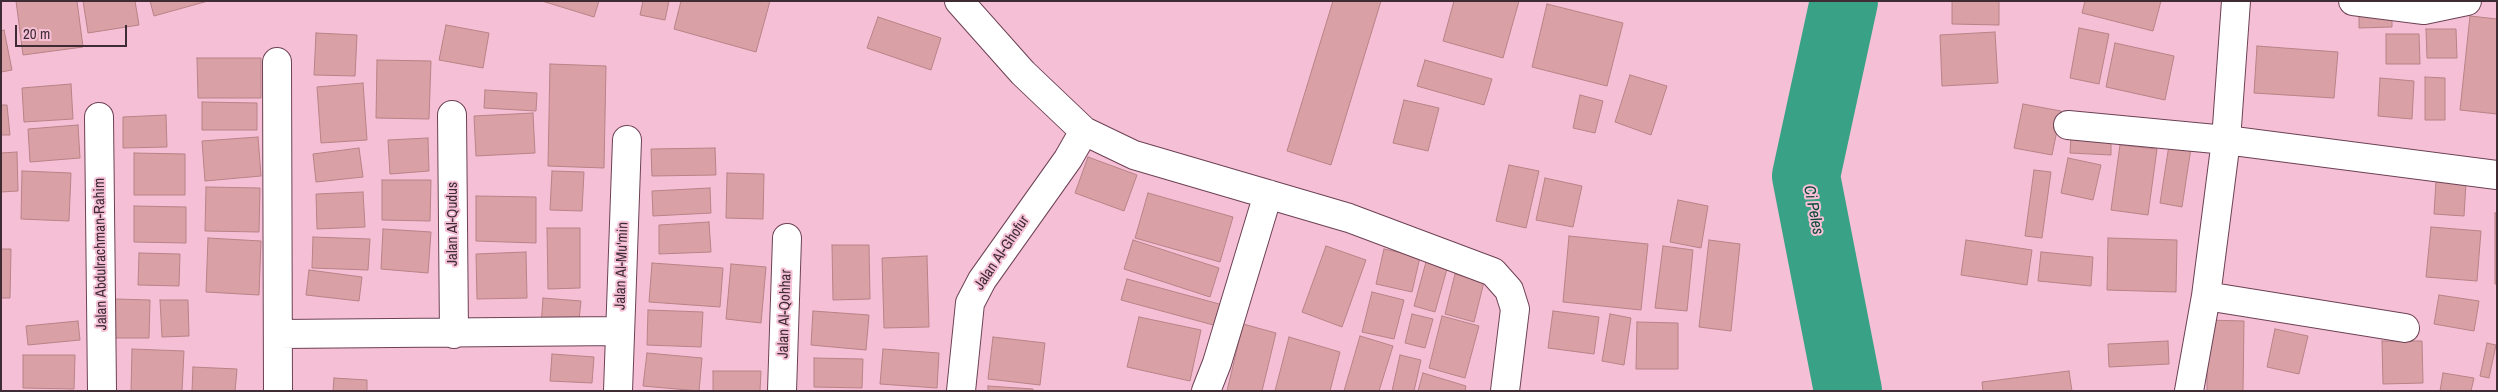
<!DOCTYPE html>
<style>
body{margin:0}
#map{position:relative;width:2498px;height:392px;overflow:hidden;background:#f5c0d5;font-family:"Archivo Narrow",sans-serif}
canvas{display:block}
.frame{position:absolute;inset:0;border:2px solid #3f2b33;pointer-events:none}
.scale{position:absolute;left:15px;top:25px;width:112px;height:22px;box-sizing:border-box;border:2px solid #3f2b33;border-top:0;padding-left:6px;font-size:15px;line-height:18px;white-space:nowrap;color:#3f2b33;-webkit-text-stroke:4px #f5c0d5;paint-order:stroke}
</style>
<div id="map">
<canvas width="2498" height="392"></canvas>
<div class="frame"></div>
<div class="scale">20 m</div>
</div>
<script>
const ctx = document.querySelector('canvas').getContext('2d');
ctx.lineJoin = 'round';
const shape = rows => new Path2D(rows.map(r => 'M' + r).join(''));
function trace(path, color, width, dash) { ctx.strokeStyle = color; ctx.lineWidth = width; ctx.lineCap = dash ? 'butt' : 'round'; ctx.setLineDash(dash || []); ctx.stroke(path); }
function fillPath(path, color) { ctx.fillStyle = color; ctx.fill(path, 'evenodd'); }
function write(font, color, halo, rows, align = 'center') {
  ctx.font = font + ' "Archivo Narrow",sans-serif'; ctx.lineWidth = 4; ctx.setLineDash([]); ctx.textBaseline = 'middle'; ctx.strokeStyle = halo; ctx.fillStyle = color; for (const [text, x, y, turn = 0] of rows) {
    ctx.save(); ctx.translate(x, y); ctx.rotate((+turn || 0) * Math.PI / 180); ctx.textAlign = isNaN(turn) ? turn : align; if (halo) ctx.strokeText(text, 0, 0); ctx.fillText(text, 0, 0); ctx.restore();
  }
}
const river = shape([
 [1844,1,1806,176,1848,391]
]);
const building = shape([
 [16,1,77,1,83,47,23,55,16,1],
 [83,1,135,1,139,25,88,33,83,1],
 [150,1,208,1,154,16,150,1],
 [542,1,599,1,594,17,542,1],
 [643,1,669,1,665,20,640,15,643,1],
 [681,1,770,1,756,52,674,29,681,1],
 [1333,1,1381,1,1331,165,1287,151,1333,1],
 [1454,1,1519,1,1503,58,1443,41,1454,1],
 [1952,1,1999,1,1999,25,1952,24,1952,1],
 [2085,1,2161,1,2153,31,2082,13,2085,1],
 [1547,4,1623,23,1607,86,1532,67,1547,4],
 [2359,10,2392,10,2392,27,2359,28,2359,10],
 [2470,16,2497,19,2497,114,2460,110,2470,16],
 [878,17,941,38,931,70,867,48,878,17],
 [446,25,489,33,483,68,439,60,446,25],
 [2079,28,2109,34,2099,84,2070,78,2079,28],
 [2426,29,2456,29,2457,58,2427,58,2426,29],
 [4,30,12,70,1,72,1,31,4,30],
 [1995,32,1998,83,1942,86,1940,35,1995,32],
 [316,33,357,35,355,76,314,75,316,33],
 [2386,34,2419,34,2420,64,2386,64,2386,34],
 [2115,43,2174,56,2165,100,2106,87,2115,43],
 [2257,46,2338,52,2334,98,2254,93,2257,46],
 [197,58,261,58,261,98,198,98,197,58],
 [377,60,431,61,429,119,376,118,377,60],
 [1425,60,1492,79,1484,105,1417,86,1425,60],
 [550,64,606,66,604,168,548,166,550,64],
 [1630,75,1667,86,1651,135,1615,122,1630,75],
 [2425,77,2445,78,2445,120,2425,120,2425,77],
 [2380,78,2414,81,2412,119,2378,116,2380,78],
 [363,83,367,140,321,143,317,87,363,83],
 [71,84,73,119,24,122,22,88,71,84],
 [485,90,537,93,536,111,484,108,485,90],
 [1580,95,1603,101,1595,133,1573,128,1580,95],
 [1404,100,1439,108,1428,151,1393,143,1404,100],
 [202,102,257,103,257,130,202,130,202,102],
 [2023,104,2061,111,2052,155,2014,148,2023,104],
 [1,105,7,105,10,135,1,135,1,105],
 [533,113,535,153,476,156,474,116,533,113],
 [166,115,167,147,123,148,123,117,166,115],
 [78,125,80,158,30,162,28,129,78,125],
 [2071,136,2111,138,2111,155,2070,153,2071,136],
 [258,137,261,176,205,181,202,141,258,137],
 [428,138,429,171,390,174,388,140,428,138],
 [2120,145,2157,149,2148,215,2111,210,2120,145],
 [2169,145,2191,148,2182,207,2160,203,2169,145],
 [359,148,363,177,316,182,313,154,359,148],
 [715,148,716,175,652,176,651,149,715,148],
 [17,152,18,191,1,192,1,153,17,152],
 [134,153,185,154,185,195,134,195,134,153],
 [1088,157,1137,175,1124,211,1075,193,1088,157],
 [2068,158,2101,165,2093,200,2061,193,2068,158],
 [1509,165,1539,171,1526,228,1496,221,1509,165],
 [2034,170,2051,172,2042,238,2025,236,2034,170],
 [22,171,71,173,69,221,21,219,22,171],
 [552,171,584,172,582,211,550,210,552,171],
 [727,173,764,174,763,219,726,218,727,173],
 [1545,178,1582,186,1573,227,1536,220,1545,178],
 [382,180,431,180,430,221,382,220,382,180],
 [2436,181,2466,183,2464,216,2434,214,2436,181],
 [206,187,260,188,259,232,205,231,206,187],
 [710,188,711,213,653,216,652,191,710,188],
 [363,192,365,227,317,229,316,194,363,192],
 [1148,193,1233,217,1220,262,1135,238,1148,193],
 [476,196,536,197,536,243,476,241,476,196],
 [1678,200,1708,206,1701,248,1670,242,1678,200],
 [134,206,186,207,186,243,134,242,134,206],
 [2495,213,2497,213,2497,284,2495,284,2495,213],
 [709,222,711,252,659,254,659,225,709,222],
 [2431,227,2481,231,2477,281,2426,277,2431,227],
 [547,228,580,228,580,288,548,289,547,228],
 [383,229,431,232,428,273,381,269,383,229],
 [1569,236,1648,244,1641,310,1563,302,1569,236],
 [313,237,370,239,368,270,312,268,313,237],
 [208,238,261,241,259,295,206,292,208,238],
 [2108,238,2177,240,2176,292,2107,290,2108,238],
 [1133,240,1219,268,1210,297,1124,269,1133,240],
 [1709,240,1740,244,1731,331,1699,327,1709,240],
 [1966,240,2032,250,2027,285,1961,275,1966,240],
 [832,245,869,245,870,299,833,300,832,245],
 [1326,246,1366,260,1342,327,1302,312,1326,246],
 [1663,246,1693,250,1687,311,1655,308,1663,246],
 [1,249,11,249,10,298,1,298,1,249],
 [1384,249,1420,257,1412,292,1376,284,1384,249],
 [526,252,527,298,477,299,476,254,526,252],
 [2041,252,2093,257,2091,286,2038,281,2041,252],
 [139,253,180,254,179,286,138,285,139,253],
 [927,256,929,327,884,328,882,258,927,256],
 [1426,262,1447,269,1435,312,1414,306,1426,262],
 [652,263,723,268,720,307,649,302,652,263],
 [731,264,766,267,761,323,726,319,731,264],
 [309,270,362,277,359,301,306,295,309,270],
 [1455,274,1484,282,1474,322,1445,314,1455,274],
 [1127,279,1223,305,1217,326,1121,300,1127,279],
 [1372,292,1404,300,1394,339,1362,332,1372,292],
 [2439,295,2479,301,2474,331,2434,324,2439,295],
 [543,298,581,301,578,330,541,327,543,298],
 [115,299,150,300,149,338,115,338,115,299],
 [160,300,188,300,189,336,162,337,160,300],
 [648,310,703,312,701,347,647,345,648,310],
 [813,311,869,315,866,350,811,345,813,311],
 [1553,311,1599,317,1594,354,1548,348,1553,311],
 [1412,314,1433,319,1425,348,1405,343,1412,314],
 [1610,314,1631,318,1624,365,1602,361,1610,314],
 [1442,316,1479,326,1465,378,1429,368,1442,316],
 [1139,317,1201,330,1190,381,1127,367,1139,317],
 [2207,320,2244,321,2243,391,2207,391,2207,320],
 [78,321,80,340,28,345,26,326,78,321],
 [1637,322,1678,323,1678,369,1636,369,1637,322],
 [1243,324,1276,333,1262,391,1227,391,1243,324],
 [2275,329,2308,336,2299,374,2267,367,2275,329],
 [1360,336,1393,346,1379,391,1344,391,1360,336],
 [993,337,1045,343,1040,385,988,379,993,337],
 [1289,337,1340,352,1330,391,1275,391,1289,337],
 [2168,341,2169,364,2109,367,2108,344,2168,341],
 [2382,341,2422,341,2423,383,2383,384,2382,341],
 [2487,343,2496,345,2489,378,2480,376,2487,343],
 [132,349,184,351,182,391,131,391,132,349],
 [883,349,939,353,937,388,880,384,883,349],
 [647,353,702,358,699,391,643,386,647,353],
 [552,354,594,357,592,383,550,381,552,354],
 [23,355,75,355,74,389,23,388,23,355],
 [1400,355,1421,360,1414,391,1392,391,1400,355],
 [814,358,863,359,862,388,814,387,814,358],
 [193,367,237,369,235,391,192,391,193,367],
 [713,371,761,371,760,391,713,391,713,371],
 [2069,371,2072,391,1983,391,1982,382,2069,371],
 [1423,373,1466,386,1465,391,1418,391,1423,373],
 [2443,373,2474,378,2471,391,2440,391,2443,373],
 [334,378,367,380,367,391,333,391,334,378],
 [988,386,1033,389,1033,391,988,391,988,386]
]);
const minor = shape([
 [959,1,1023,73,1084,131,1134,155,1349,218,1493,272,1509,290,1515,309,1505,391],
 [2353,1,2424,10,2467,1],
 [277,62,278,391],
 [452,115,454,334],
 [99,117,102,391],
 [2068,125,2226,140,2497,175],
 [2206,296,2405,328],
 [280,334,620,331],
 [618,391,627,140],
 [782,391,787,238],
 [961,391,970,303,982,280,1068,159,1084,131],
 [1206,391,1217,363,1268,194],
 [2189,391,2206,296,2226,140,2236,1]
]);
const streetNames = [
 ["Jalan Al-Qudus",453,224,-90],
 ["Jalan Al-Ghofur",1002,253,-56],
 ["Jalan Abdulrachman-Rahim",101,254,-91],
 ["Jalan Al-Mu'min",622,266,-88],
 ["Jalan Al-Qohhar",785,314,-88]
];
const waterNames = [
 ["Ci Peles",1813,210,79]
];
trace(river, '#39a186', 68);
fillPath(building, '#d9a1a6');
trace(building, '#b88287', 1);
trace(minor, '#6d4154', 30);
trace(minor, '#fff', 28);
write('15px', '#3f2b33', '#f5c0d5', streetNames);
write('italic 16px', '#0c493a', '#f5c0d5', waterNames);
</script>
